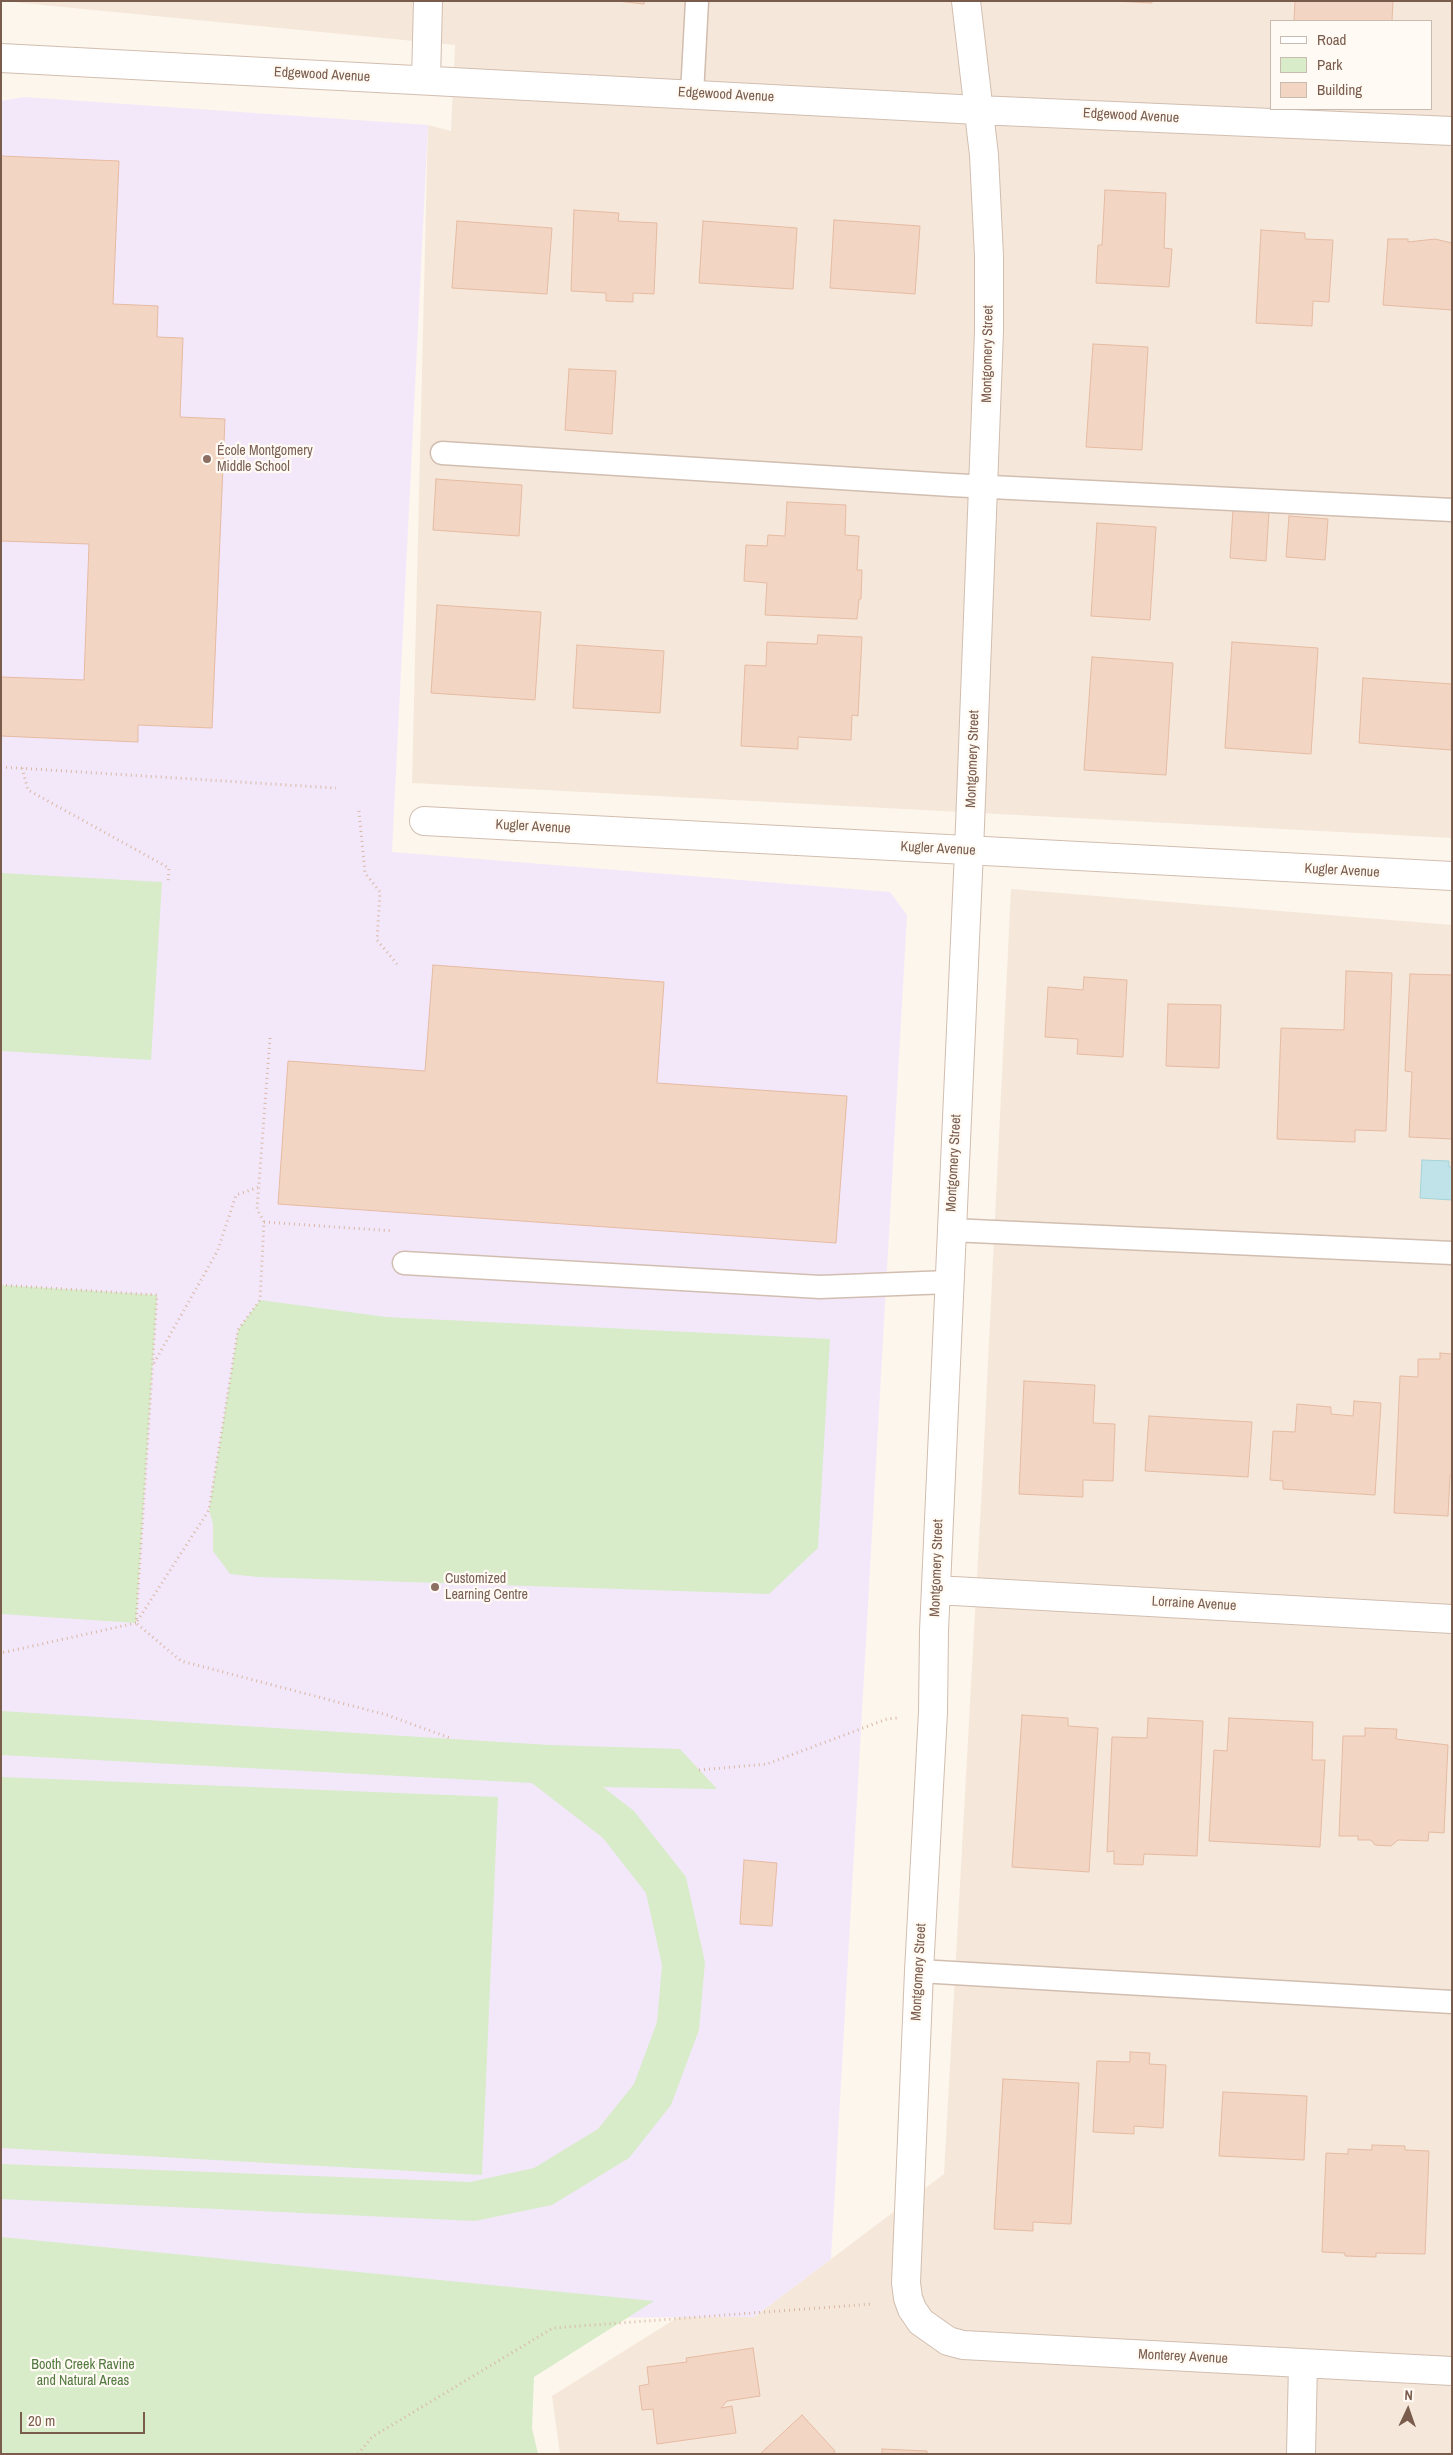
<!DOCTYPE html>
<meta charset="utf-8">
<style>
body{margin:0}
#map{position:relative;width:1453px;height:2455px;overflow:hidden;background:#fdf6ec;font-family:"Archivo Narrow",sans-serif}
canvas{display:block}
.frame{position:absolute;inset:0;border:2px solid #7a5c4d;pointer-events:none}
.legend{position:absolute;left:1270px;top:20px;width:162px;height:90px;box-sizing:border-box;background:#fffaf3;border:1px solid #cabbb1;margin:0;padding:6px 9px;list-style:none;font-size:15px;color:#7a5c4d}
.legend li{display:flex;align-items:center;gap:10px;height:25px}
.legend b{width:25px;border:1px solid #cabbb1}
.north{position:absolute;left:1383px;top:2385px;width:50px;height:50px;-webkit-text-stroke:4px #fffaf3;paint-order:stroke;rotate:3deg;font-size:14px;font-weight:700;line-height:20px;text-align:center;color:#7a5c4d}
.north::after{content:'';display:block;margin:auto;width:18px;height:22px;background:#7a5c4d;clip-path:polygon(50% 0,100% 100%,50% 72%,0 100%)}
.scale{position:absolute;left:20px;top:2412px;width:125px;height:22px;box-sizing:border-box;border:2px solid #7a5c4d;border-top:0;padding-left:6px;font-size:15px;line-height:18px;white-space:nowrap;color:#7a5c4d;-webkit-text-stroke:4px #fffaf3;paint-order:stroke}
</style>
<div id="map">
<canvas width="1453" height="2455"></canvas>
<div class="frame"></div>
<ul class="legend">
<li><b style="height:6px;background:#fff"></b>Road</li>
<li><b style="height:14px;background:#d8ecc9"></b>Park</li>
<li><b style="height:14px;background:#f3d5c3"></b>Building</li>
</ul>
<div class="north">N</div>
<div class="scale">20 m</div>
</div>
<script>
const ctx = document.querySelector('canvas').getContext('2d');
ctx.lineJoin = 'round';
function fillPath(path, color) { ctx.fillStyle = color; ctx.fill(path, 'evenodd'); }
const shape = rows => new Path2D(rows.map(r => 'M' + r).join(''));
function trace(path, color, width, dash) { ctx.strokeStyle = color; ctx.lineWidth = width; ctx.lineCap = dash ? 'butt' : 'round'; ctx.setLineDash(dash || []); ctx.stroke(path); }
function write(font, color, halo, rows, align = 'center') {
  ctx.font = font + ' "Archivo Narrow",sans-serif'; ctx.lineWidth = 4.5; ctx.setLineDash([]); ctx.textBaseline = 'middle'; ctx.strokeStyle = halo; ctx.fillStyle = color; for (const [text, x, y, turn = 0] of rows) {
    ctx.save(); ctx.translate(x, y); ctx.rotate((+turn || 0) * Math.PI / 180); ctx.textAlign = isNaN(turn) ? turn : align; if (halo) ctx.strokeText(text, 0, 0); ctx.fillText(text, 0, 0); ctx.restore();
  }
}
const residential = shape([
 [1,1,1452,1,1452,838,412,783,428,125,451,131,455,45],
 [1272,21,1432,21,1432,109,1272,109],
 [1011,889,1452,925,1452,2454,560,2454,552,2396,680,2316,754,2317,944,2174,982,1486]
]);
const education = shape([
 [24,97,428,125,392,852,890,892,907,915,831,2259,754,2317,537,2318,1,2288,1,101]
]);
const green = shape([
 [1,873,162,882,151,1060,1,1051],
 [1,1285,157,1295,136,1623,1,1614],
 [260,1300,386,1317,830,1339,818,1548,769,1594,258,1577,230,1574,213,1551,213,1524,209,1510,238,1330],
 [1,1711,550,1745,680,1749,717,1789,603,1787,634,1811,686,1877,705,1962,699,2030,671,2105,629,2158,552,2205,475,2221,1,2199,1,2164,470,2182,534,2168,598,2129,634,2084,657,2022,662,1965,646,1893,603,1838,532,1783,1,1755],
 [1,1777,498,1797,482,2175,1,2148],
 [1,2237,654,2301,534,2377,532,2428,538,2454,1,2454]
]);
const water = shape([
 [1422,1160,1449,1161,1449,1167,1452,1167,1452,1200,1420,1198,1422,1160]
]);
const building = shape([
 [617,1,645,1,644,4,617,1],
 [1113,1,1152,1,1152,3,1113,1],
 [1295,1,1393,1,1392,21,1294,21,1295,1],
 [1,156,119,161,113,304,158,306,157,337,183,338,180,417,225,419,212,728,138,725,138,742,1,736,1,677,84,680,89,544,1,541,1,156],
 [1105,190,1166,193,1164,248,1172,249,1169,287,1096,283,1098,245,1102,245,1105,190],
 [574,210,619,213,618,221,657,223,654,294,633,293,633,302,606,301,606,293,571,291,574,210],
 [834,220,920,226,915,294,830,288,834,220],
 [457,221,552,228,547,294,452,288,457,221],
 [703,221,797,228,793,289,699,283,703,221],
 [1261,230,1305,233,1305,239,1333,240,1329,302,1313,301,1312,326,1256,323,1261,230],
 [1388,239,1408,239,1408,242,1435,239,1452,243,1452,310,1383,305,1388,239],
 [1093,344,1148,347,1142,450,1086,447,1093,344],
 [569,369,616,371,612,434,565,430,569,369],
 [436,479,522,485,519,536,433,530,436,479],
 [787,502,846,505,845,535,859,536,857,570,862,570,861,599,859,599,857,619,765,615,767,583,744,581,746,545,767,546,768,535,785,536,787,502],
 [1233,509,1269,512,1266,561,1230,558,1233,509],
 [1289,516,1328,519,1325,560,1286,557,1289,516],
 [1097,523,1156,527,1150,620,1091,616,1097,523],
 [437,605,541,612,535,700,431,693,437,605],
 [818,635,862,637,858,716,852,715,851,740,798,737,798,749,741,746,745,665,766,666,767,642,817,644,818,635],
 [1232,642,1318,648,1311,754,1225,748,1232,642],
 [577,645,664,651,660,713,573,708,577,645],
 [1092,657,1173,663,1166,775,1084,770,1092,657],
 [1363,678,1452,684,1451,750,1359,743,1363,678],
 [433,965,664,982,657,1083,847,1096,836,1243,278,1204,288,1061,425,1071,433,965],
 [1346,971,1392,973,1386,1131,1355,1130,1355,1142,1277,1139,1281,1028,1344,1030,1346,971],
 [1410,974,1452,975,1452,1139,1409,1137,1412,1072,1405,1071,1410,974],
 [1084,977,1127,980,1123,1057,1077,1054,1078,1039,1045,1037,1048,987,1083,990,1084,977],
 [1168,1004,1221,1005,1219,1068,1166,1066,1168,1004],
 [1440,1353,1452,1354,1452,1475,1450,1475,1448,1516,1394,1513,1400,1376,1418,1377,1418,1359,1440,1359,1440,1353],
 [1024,1381,1095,1385,1093,1423,1115,1424,1113,1481,1083,1480,1083,1497,1019,1494,1024,1381],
 [1354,1401,1381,1403,1375,1495,1283,1489,1283,1481,1270,1480,1273,1431,1295,1432,1297,1404,1331,1407,1331,1414,1353,1416,1354,1401],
 [1149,1416,1252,1422,1248,1477,1145,1471,1149,1416],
 [1022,1715,1068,1718,1068,1726,1098,1728,1089,1872,1012,1867,1022,1715],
 [1148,1718,1203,1721,1197,1856,1144,1854,1143,1865,1114,1864,1114,1851,1107,1852,1112,1737,1147,1738,1148,1718],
 [1229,1718,1313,1722,1312,1760,1325,1760,1320,1847,1209,1841,1214,1750,1227,1751,1229,1718],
 [1365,1728,1397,1729,1396,1739,1448,1745,1444,1833,1429,1832,1428,1841,1398,1840,1391,1846,1375,1845,1371,1840,1358,1840,1358,1836,1339,1836,1343,1736,1365,1736,1365,1728],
 [744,1860,777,1863,772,1926,740,1924,744,1860],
 [1130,2052,1150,2053,1149,2064,1166,2065,1163,2128,1134,2126,1134,2134,1093,2132,1097,2061,1130,2062,1130,2052],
 [1003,2079,1079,2083,1071,2224,1033,2222,1033,2231,994,2229,1003,2079],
 [1223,2092,1307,2096,1304,2160,1219,2156,1223,2092],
 [1372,2145,1405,2146,1405,2150,1429,2151,1425,2254,1376,2253,1376,2257,1345,2256,1345,2253,1322,2252,1326,2153,1348,2154,1348,2149,1372,2150,1372,2145],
 [753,2348,760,2396,727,2401,721,2408,732,2406,736,2433,657,2444,653,2409,642,2410,639,2386,649,2384,647,2367,687,2362,686,2358,753,2348],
 [802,2415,835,2451,833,2454,760,2454,802,2415],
 [882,2449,927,2451,927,2454,882,2454,882,2449]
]);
const path = shape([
 [1,767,336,788],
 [22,768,28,790,169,868,168,884],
 [359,811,365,873,380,892,377,940,397,964],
 [270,1038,257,1209,264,1222,260,1300,238,1330,209,1510,136,1623,181,1661,387,1715,450,1738],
 [264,1222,393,1231],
 [1,1285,157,1295,136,1623,1,1653],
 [154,1363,218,1250,236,1195,259,1187],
 [699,1770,767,1764,887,1719,897,1718],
 [358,2454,372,2437,553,2328,872,2304]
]);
const lane = shape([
 [692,94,697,1],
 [442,453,951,485,1452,510],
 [951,1230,1452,1253],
 [404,1263,820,1287,949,1282],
 [919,1971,1452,2002]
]);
const street = shape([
 [966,1,984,155,989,256,989,331,969,851,934,1631,933,1712,919,1971,906,2283,908,2298,912,2309,921,2322,948,2341,963,2345,1452,2371],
 [1,58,978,110,1452,131],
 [426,80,428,1],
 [424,821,1452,876],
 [936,1590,1452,1619],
 [1301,2454,1303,2364]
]);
const markers = [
 [207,459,5,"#8d6e63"],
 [435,1587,5,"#8d6e63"]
];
const streetNames = [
 ["Edgewood Avenue",322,75,3],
 ["Edgewood Avenue",726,95,3],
 ["Edgewood Avenue",1131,116,3],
 ["Montgomery Street",988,354,-89],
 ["Montgomery Street",973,759,-88],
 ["Kugler Avenue",533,827,3],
 ["Kugler Avenue",938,849,3],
 ["Kugler Avenue",1342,871,3],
 ["Montgomery Street",954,1163,-87],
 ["Montgomery Street",937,1568,-88],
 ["Lorraine Avenue",1194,1604,3],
 ["Montgomery Street",919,1972,-87],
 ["Monterey Avenue",1183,2357,3]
];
const educationNames = [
 ["École Montgomery",217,451],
 ["Middle School",217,467],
 ["Customized",445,1579],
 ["Learning Centre",445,1595]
];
const parkNames = [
 ["Booth Creek Ravine",83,2365],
 ["and Natural Areas",83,2381]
];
fillPath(residential, '#f5e8da');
fillPath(education, '#f3e8fa');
fillPath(green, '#d8ecc9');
fillPath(water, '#bfe3e8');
trace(water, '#a5d3da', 1);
fillPath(building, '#f3d5c3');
trace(building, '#e6bba3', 1);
trace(lane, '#d1beb0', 25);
trace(street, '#d1beb0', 30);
trace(path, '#d9b8a5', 3, [1, 4]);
trace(lane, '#fff', 22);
trace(street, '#fff', 28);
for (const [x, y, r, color] of markers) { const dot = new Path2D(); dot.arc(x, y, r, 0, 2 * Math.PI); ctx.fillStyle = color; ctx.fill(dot); trace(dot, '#fffaf3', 2); }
write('14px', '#7a5c4d', '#fffaf3', streetNames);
write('14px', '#785e54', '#fffaf3', educationNames, 'left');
write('14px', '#537a41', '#fffaf3', parkNames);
</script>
